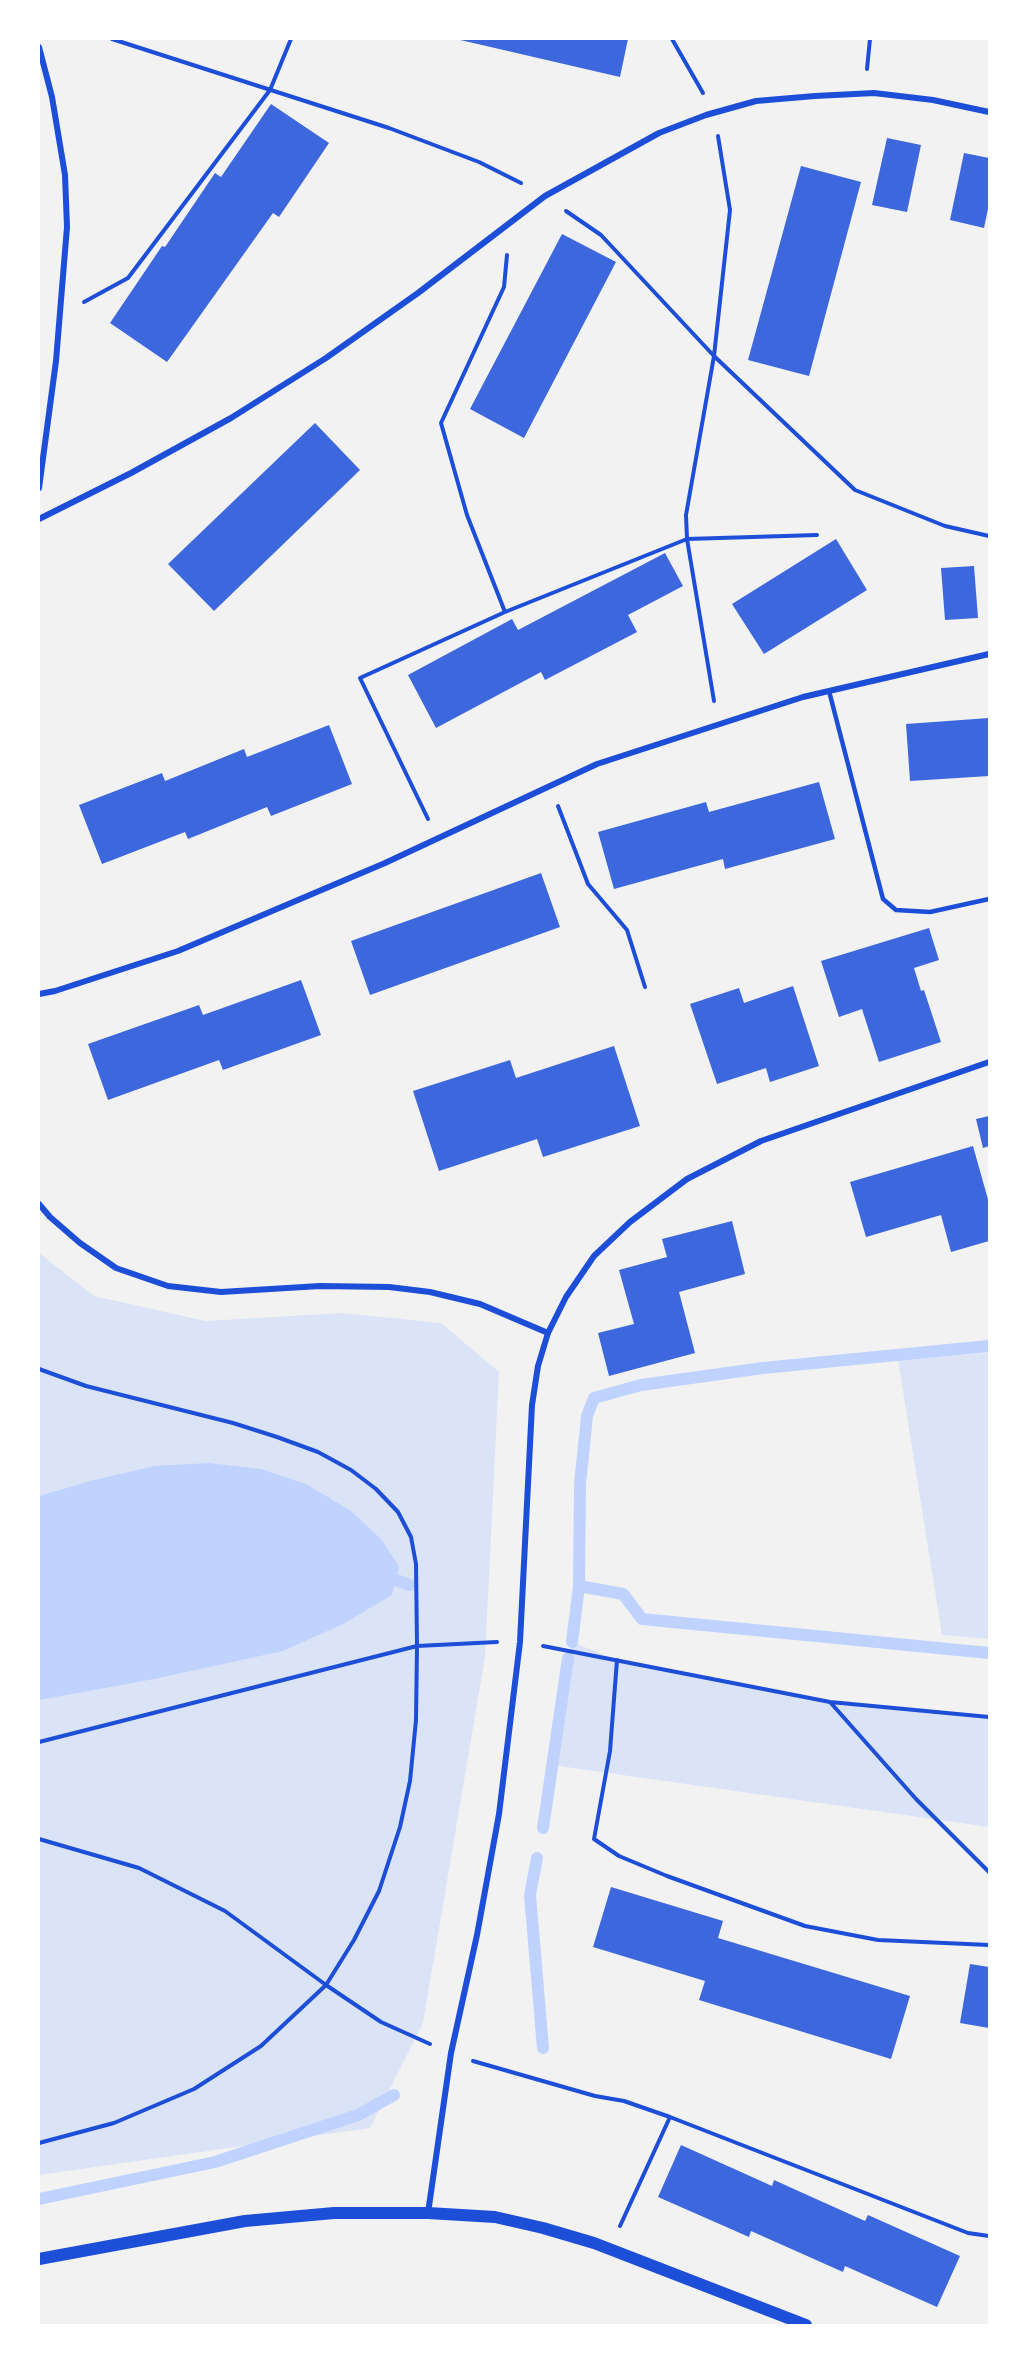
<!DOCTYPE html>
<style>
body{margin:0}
#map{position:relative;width:1028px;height:2364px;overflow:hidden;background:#f2f2f2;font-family:Raleway,sans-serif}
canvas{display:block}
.frame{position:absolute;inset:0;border:40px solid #fff;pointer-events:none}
</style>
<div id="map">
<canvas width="1028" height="2364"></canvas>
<div class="frame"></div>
</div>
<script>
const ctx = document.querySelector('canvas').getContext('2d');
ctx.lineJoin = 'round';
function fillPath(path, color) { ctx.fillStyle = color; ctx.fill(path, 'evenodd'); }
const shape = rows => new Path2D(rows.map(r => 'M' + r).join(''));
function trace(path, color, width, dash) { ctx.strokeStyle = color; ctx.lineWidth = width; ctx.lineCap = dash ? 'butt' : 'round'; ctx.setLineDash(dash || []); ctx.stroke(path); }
const green = shape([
 [39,1253,94,1296,206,1321,342,1313,441,1323,499,1372,485,1657,423,2023,370,2128,39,2175],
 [989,1353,989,1639,942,1635,898,1360],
 [572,1642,617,1660,830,1702,989,1717,989,1827,552,1765]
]);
const water = shape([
 [209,1463,261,1469,306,1484,351,1511,382,1540,399,1567,392,1595,343,1624,283,1651,154,1679,39,1700,39,1496,94,1480,155,1466]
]);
const stream = shape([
 [381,1581,396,1580,410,1585],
 [579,1586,623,1594,642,1619,989,1653],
 [572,1642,579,1586,580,1484,587,1416,594,1398,641,1385,763,1368,989,1346],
 [543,1828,568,1658],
 [537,1858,530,1895,543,2048],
 [39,2199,215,2162,358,2115,394,2095]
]);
const building = shape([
 [456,39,628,39,620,77],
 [271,104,329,143,279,217,273,213,167,362,110,323,162,246,165,247,215,173,221,177],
 [887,138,921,145,907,212,872,205],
 [964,153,989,158,989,204,984,228,950,220],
 [801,166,861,182,809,376,748,360],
 [562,234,616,262,524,438,470,409],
 [315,423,360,470,214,611,168,564],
 [836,539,867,590,764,654,732,604],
 [665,553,683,586,628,615,637,632,545,680,541,672,436,728,408,675,512,619,518,630],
 [974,566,978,618,945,620,941,568],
 [989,718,989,776,910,781,906,724],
 [329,725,352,784,271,816,267,807,188,839,185,832,102,864,79,805,162,773,165,781,244,749,247,757],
 [819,782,835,839,725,869,723,859,614,889,598,832,706,802,709,812],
 [541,873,560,927,370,995,351,941],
 [929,928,939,960,914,968,921,991,924,990,941,1042,879,1062,862,1009,839,1017,821,961],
 [301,980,321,1035,223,1070,219,1060,108,1100,88,1044,199,1005,203,1015],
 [793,986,819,1066,770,1082,766,1068,717,1084,690,1004,739,988,744,1003],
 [614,1046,640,1126,543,1157,537,1139,439,1171,413,1091,510,1060,516,1078],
 [989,1116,989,1146,983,1148,976,1119],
 [973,1146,989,1203,989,1241,951,1252,941,1215,866,1237,850,1182],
 [732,1221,745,1274,679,1292,695,1353,609,1376,598,1333,634,1324,619,1270,667,1257,662,1239],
 [611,1887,723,1921,718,1938,910,1996,891,2059,699,2000,705,1981,593,1947],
 [970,1964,989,1967,989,2028,960,2023],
 [681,2145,772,2186,774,2180,865,2221,868,2215,960,2256,937,2307,845,2266,843,2272,751,2231,749,2237,658,2197]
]);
const path = shape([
 [112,39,389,128,479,162,521,183],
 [672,39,703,93],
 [867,69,870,39],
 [566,211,601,235,714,356,855,490,945,526,989,536],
 [84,302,128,278,270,90,291,39],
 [505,612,687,539,817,535],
 [714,701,687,539,686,515,714,356,730,210,718,136],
 [558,806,588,884,627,930,645,987],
 [428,819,360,678,505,612,467,515,441,423,504,287,507,255],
 [39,1369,86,1386,233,1423,277,1437,318,1452,351,1470,376,1489,398,1512,411,1537,416,1564,417,1646,416,1720,410,1781,400,1827,379,1891,354,1940,326,1985,225,1911,139,1868,39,1839],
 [543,1646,830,1702,989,1717],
 [617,1660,610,1751,594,1839,619,1856,667,1876,805,1926,878,1940,989,1945],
 [830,1702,916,1799,989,1872],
 [39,1742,417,1646,497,1642],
 [473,2061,595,2096,624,2101,670,2117,968,2233,989,2236],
 [39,2143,114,2123,194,2089,261,2046,326,1985,381,2022,430,2044],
 [620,2226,670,2117]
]);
const service = shape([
 [829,691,883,899,896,910,930,912,989,899]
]);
const minor = shape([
 [39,47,52,97,65,175,67,227,56,361,39,488],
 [39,519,131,473,231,418,326,358,418,293,545,196,659,133,706,115,756,101,815,96,874,93,933,100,989,112],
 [39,994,55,991,178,951,385,863,597,764,803,697,989,654],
 [39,1204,50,1217,80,1243,116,1268,168,1286,221,1292,320,1286,389,1287,430,1292,480,1304,548,1333],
 [428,2213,451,2053,477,1935,499,1814,520,1642,532,1405,538,1366,548,1333,566,1297,594,1256,630,1222,687,1179,761,1141,989,1062]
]);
const secondary = shape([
 [39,2259,245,2221,334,2213,428,2213,495,2217,543,2228,594,2243,806,2325]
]);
fillPath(green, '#dbe4f7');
fillPath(water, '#bfd3fe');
trace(stream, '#bfd3fe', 12);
fillPath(building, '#3d67dc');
trace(path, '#1d4ed8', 4);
trace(service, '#1d4ed8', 4.5);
trace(minor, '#1d4ed8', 6);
trace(secondary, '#1d4ed8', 12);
</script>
